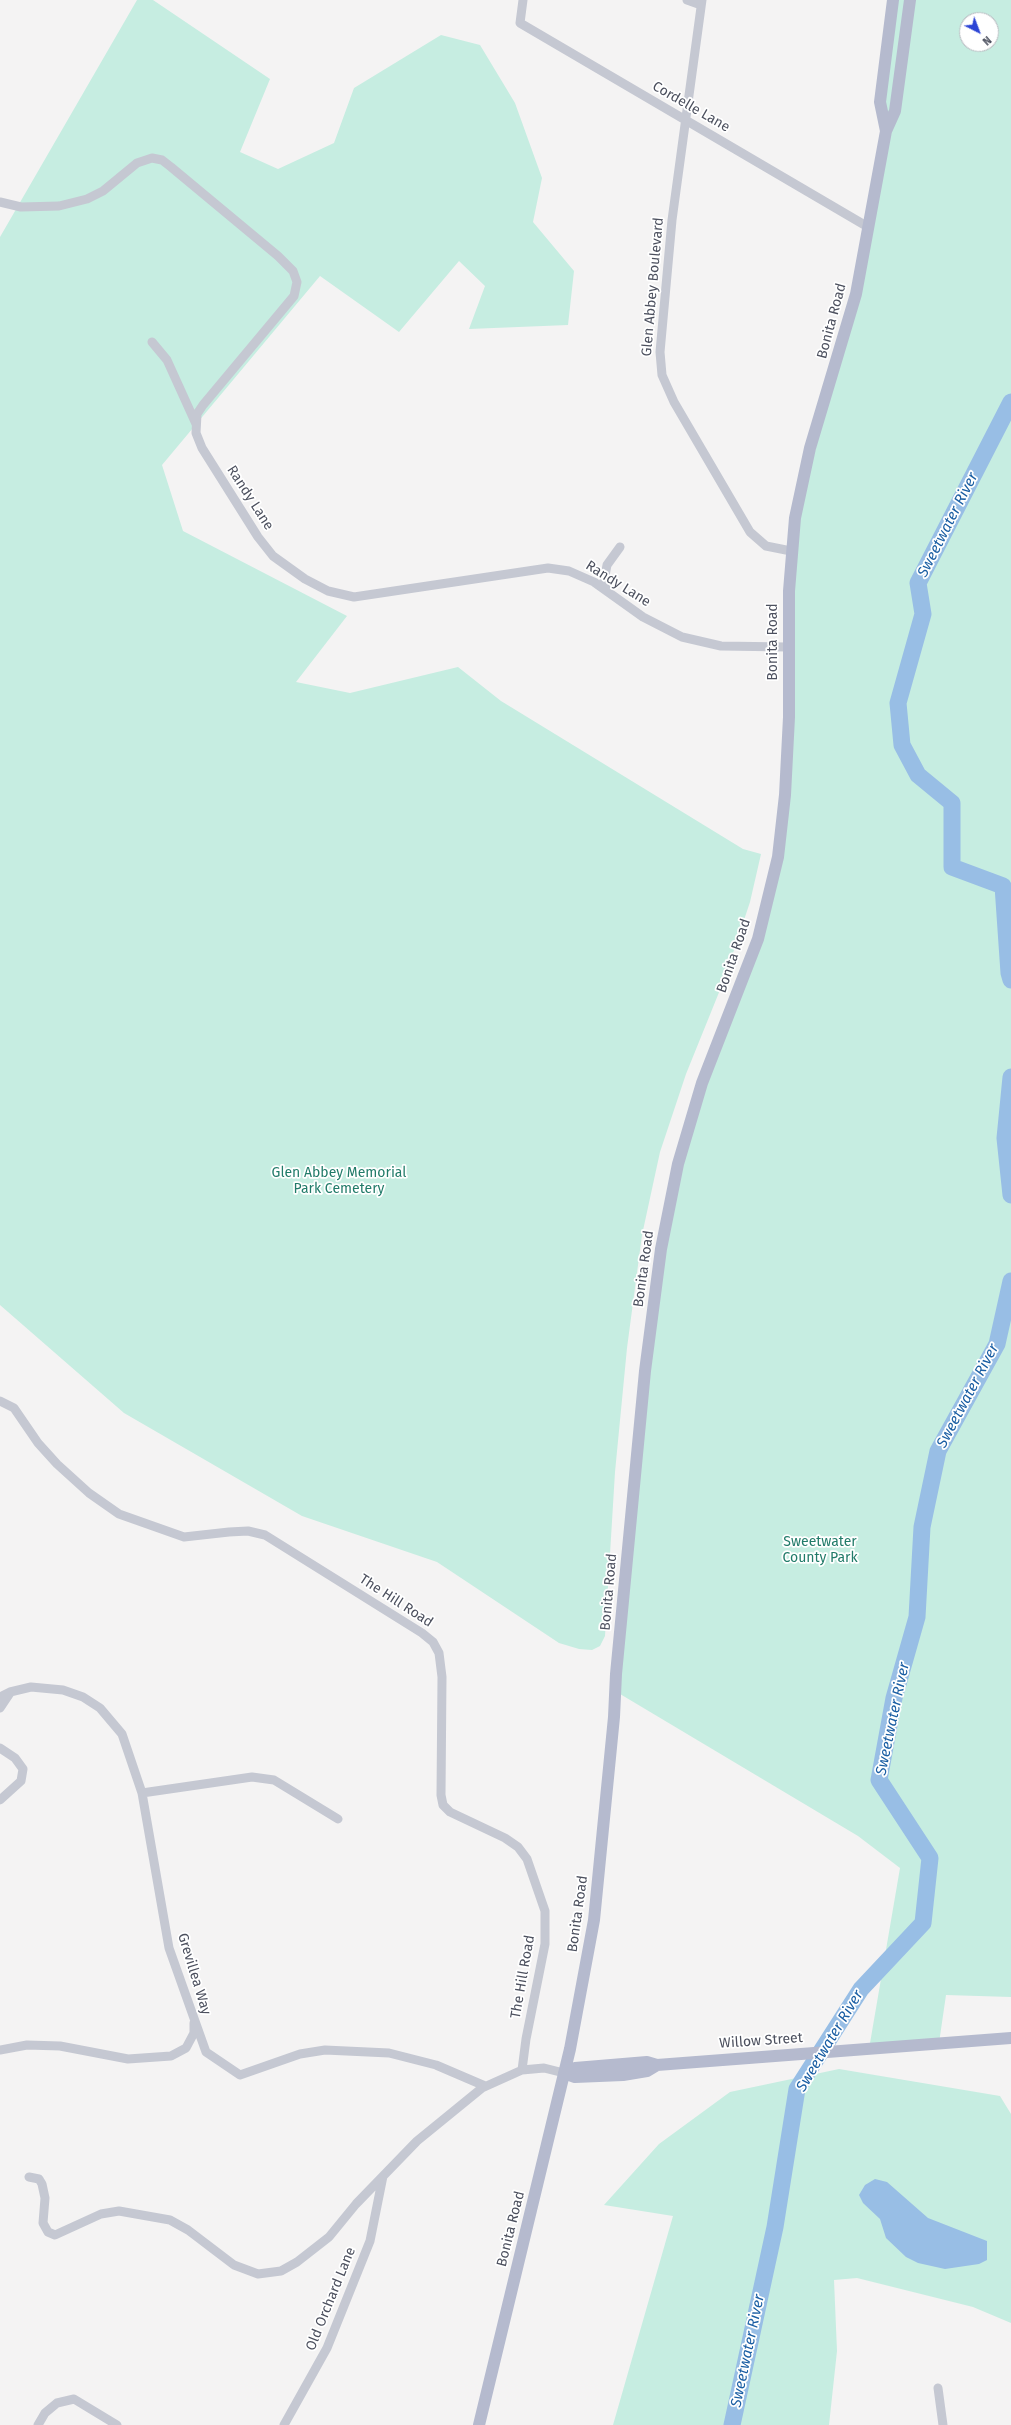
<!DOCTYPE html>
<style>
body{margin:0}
#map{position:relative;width:1011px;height:2425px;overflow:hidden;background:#f4f3f3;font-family:"Fira Sans",sans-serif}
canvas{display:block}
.north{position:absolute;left:959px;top:12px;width:40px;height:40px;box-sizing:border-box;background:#fff;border:1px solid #b7b9bf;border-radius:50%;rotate:138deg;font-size:11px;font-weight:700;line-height:16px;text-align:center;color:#4c505e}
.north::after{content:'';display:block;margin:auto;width:14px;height:18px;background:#2c44d5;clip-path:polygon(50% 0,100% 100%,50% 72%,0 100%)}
</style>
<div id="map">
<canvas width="1011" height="2425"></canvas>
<div class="north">N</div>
</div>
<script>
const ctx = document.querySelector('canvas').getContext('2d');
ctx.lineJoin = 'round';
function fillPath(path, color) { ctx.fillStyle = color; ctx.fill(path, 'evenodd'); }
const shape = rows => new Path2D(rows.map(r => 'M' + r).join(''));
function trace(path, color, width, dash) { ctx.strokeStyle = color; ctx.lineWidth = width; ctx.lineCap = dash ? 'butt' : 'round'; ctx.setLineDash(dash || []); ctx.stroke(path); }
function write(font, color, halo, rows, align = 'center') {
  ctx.font = font + ' "Fira Sans",sans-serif'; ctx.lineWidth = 3.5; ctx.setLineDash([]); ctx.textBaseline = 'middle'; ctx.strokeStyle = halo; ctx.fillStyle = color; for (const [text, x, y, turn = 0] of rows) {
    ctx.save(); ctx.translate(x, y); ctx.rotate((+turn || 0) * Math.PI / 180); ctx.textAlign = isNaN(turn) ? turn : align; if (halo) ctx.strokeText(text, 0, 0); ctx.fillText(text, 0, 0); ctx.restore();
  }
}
const green = shape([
 [137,0,153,0,270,79,240,152,278,169,334,143,354,88,441,35,480,45,515,103,542,178,533,222,574,271,568,325,469,329,485,286,459,261,399,332,320,276,162,465,183,531,347,616,296,682,350,693,458,667,501,701,743,849,761,854,750,902,724,980,686,1074,660,1152,642,1235,627,1348,615,1472,605,1636,600,1646,592,1650,579,1649,559,1643,437,1562,302,1516,124,1413,0,1305,0,237],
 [898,0,1011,0,1011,1997,946,1995,939,2043,869,2049,900,1868,858,1836,615,1691,630,1531,674,1180,743,977,779,847,791,551,869,226],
 [967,20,991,20,991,44,967,44],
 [839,2069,1000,2096,1011,2114,1011,2323,973,2307,857,2278,834,2280,837,2351,829,2425,613,2425,673,2216,604,2205,659,2144,730,2092]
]);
const water = shape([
 [792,2086,794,2086,773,2220,770,2218],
 [875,2179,887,2182,928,2218,987,2241,987,2260,979,2264,945,2269,918,2263,906,2257,886,2238,880,2219,863,2203,859,2195,865,2185]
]);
const river = shape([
 [1011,402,918,583,923,614,898,703,902,745,918,775,952,803,952,867,1003,886,1009,973,1011,980],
 [1011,1077,1005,1138,1011,1195],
 [732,2425,775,2227,797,2089,861,1989,923,1923,930,1858,879,1780,894,1698,917,1617,922,1527,938,1451,997,1344,1011,1281]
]);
const minor = shape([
 [523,0,520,23,868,227],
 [687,0,701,5],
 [702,0,672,220,660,352,662,375,674,402,750,532,766,546,791,551],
 [0,202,21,207,59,206,87,199,103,191,137,163,152,158,162,160,171,167,278,256,293,271,297,282,294,296,203,405,197,414,196,433,202,448,258,537,273,556,305,579,328,591,354,597,548,568,569,571,594,582,643,617,682,637,721,646,787,647],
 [152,342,167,360,196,424],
 [608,592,604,581,607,565,620,547],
 [0,1401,14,1408,38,1443,57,1464,89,1493,119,1514,184,1537,229,1532,248,1531,265,1535,422,1633,433,1642,439,1653,442,1677,441,1795,443,1805,450,1812,505,1838,518,1847,527,1859,545,1911,545,1944,526,2039,522,2070],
 [0,1697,10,1692,31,1687,63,1690,83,1697,100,1708,122,1734,142,1793,169,1948,206,2052,240,2075,300,2054,325,2050,389,2053,436,2065,485,2086],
 [0,1708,10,1693],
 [0,1748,15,1758,23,1769,21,1781,0,1800],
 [142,1793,252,1777,274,1780,338,1819],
 [0,2050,27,2045,60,2046,128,2059,171,2056,186,2048,194,2033,194,2023],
 [29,2177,39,2179,42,2184,45,2198,43,2223,48,2232,55,2235,101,2214,119,2211,170,2220,188,2230,234,2265,258,2274,281,2271,297,2262,329,2237,356,2204,417,2141,482,2088,522,2070,544,2068,564,2073],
 [938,2388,943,2425],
 [38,2425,45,2413,57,2403,74,2399,117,2425],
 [284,2425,327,2348,370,2241,383,2176]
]);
const major = shape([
 [886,131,880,102,893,0],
 [564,2073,575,2068,647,2062,657,2065,1011,2038],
 [564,2073,575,2077,623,2075,647,2071,657,2065],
 [479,2425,570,2049,594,1920,614,1717,616,1674,645,1371,661,1249,678,1164,702,1083,758,939,778,857,785,795,789,717,789,591,795,518,810,448,856,294,886,131,895,111,910,0]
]);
const streetNames = [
 ["Cordelle Lane",691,107,30],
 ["Glen Abbey Boulevard",653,287,-85],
 ["Bonita Road",832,321,-75],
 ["Randy Lane",250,498,57],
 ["Randy Lane",618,584,32],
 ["Bonita Road",773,642,-90],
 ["Bonita Road",734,956,-71],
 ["Bonita Road",644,1269,-82],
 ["Bonita Road",609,1592,-85],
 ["The Hill Road",396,1601,33],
 ["Bonita Road",578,1914,-82],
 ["Grevillea Way",194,1974,73],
 ["The Hill Road",523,1977,-80],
 ["Willow Street",761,2041,-4],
 ["Bonita Road",511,2229,-76],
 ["Old Orchard Lane",331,2299,-68]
];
const parkNames = [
 ["Glen Abbey Memorial",339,1173],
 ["Park Cemetery",339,1189],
 ["Sweetwater",820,1542],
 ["County Park",820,1558]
];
const waterNames = [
 ["Sweetwater River",948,525,-63],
 ["Sweetwater River",968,1396,-62],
 ["Sweetwater River",893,1719,-78],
 ["Sweetwater River",830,2041,-59],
 ["Sweetwater River",748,2351,-78]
];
fillPath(green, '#c6ede1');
fillPath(water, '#98bee5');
trace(river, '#98bee5', 17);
trace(minor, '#c5c8d2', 9);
trace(major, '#b5bace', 12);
write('14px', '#4c505e', '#fff', streetNames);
write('14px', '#217b69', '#fff', parkNames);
write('italic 15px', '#1a5ea3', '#fff', waterNames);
</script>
